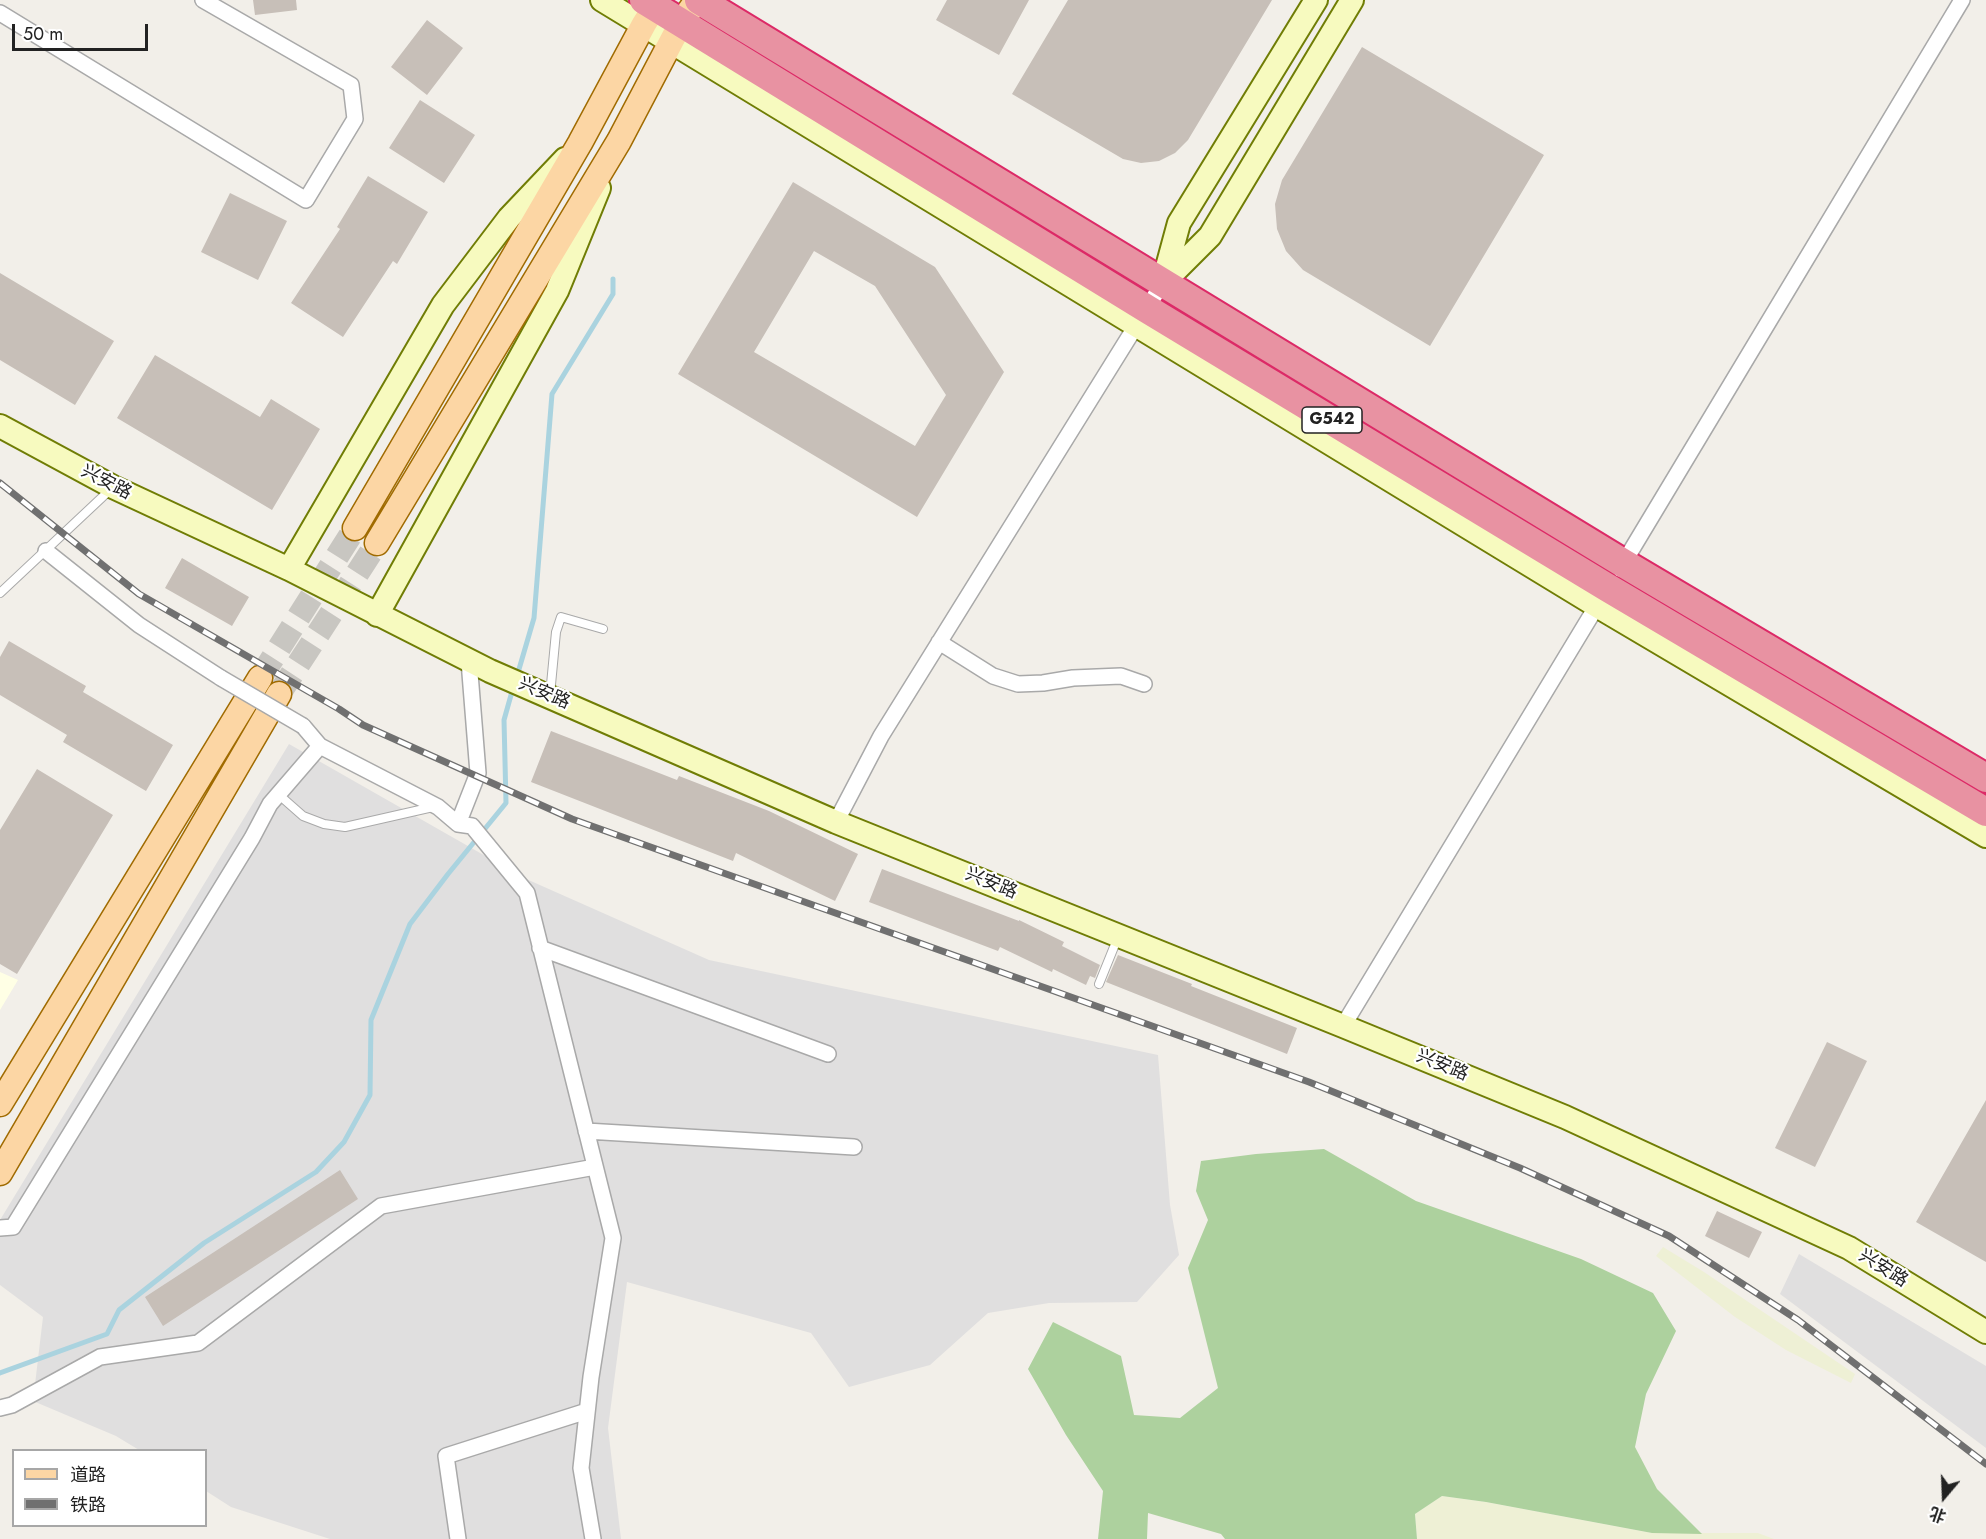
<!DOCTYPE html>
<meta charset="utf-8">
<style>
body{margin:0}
#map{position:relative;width:1986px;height:1539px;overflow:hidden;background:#f2efe9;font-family:Jost,"Noto Sans SC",sans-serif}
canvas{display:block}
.legend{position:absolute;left:12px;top:1449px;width:195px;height:78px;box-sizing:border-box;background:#fff;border:2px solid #a7a7a7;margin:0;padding:8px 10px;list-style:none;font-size:18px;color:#222}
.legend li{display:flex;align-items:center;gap:12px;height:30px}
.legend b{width:30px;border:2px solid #a7a7a7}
.north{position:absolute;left:1914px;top:1467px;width:60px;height:60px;-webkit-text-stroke:4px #fff;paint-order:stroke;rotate:199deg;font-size:16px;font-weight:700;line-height:24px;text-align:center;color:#222}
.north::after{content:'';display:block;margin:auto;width:21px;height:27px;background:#222;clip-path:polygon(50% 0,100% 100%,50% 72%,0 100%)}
.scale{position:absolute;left:12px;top:24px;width:136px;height:27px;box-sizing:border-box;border:3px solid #222;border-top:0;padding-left:8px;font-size:18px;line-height:21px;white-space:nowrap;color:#222;-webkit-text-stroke:4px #fff;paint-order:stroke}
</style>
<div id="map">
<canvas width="1986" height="1539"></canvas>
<ul class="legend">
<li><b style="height:8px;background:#fcd6a4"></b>道路</li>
<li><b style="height:8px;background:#707070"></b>铁路</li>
</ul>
<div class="north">北</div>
<div class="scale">50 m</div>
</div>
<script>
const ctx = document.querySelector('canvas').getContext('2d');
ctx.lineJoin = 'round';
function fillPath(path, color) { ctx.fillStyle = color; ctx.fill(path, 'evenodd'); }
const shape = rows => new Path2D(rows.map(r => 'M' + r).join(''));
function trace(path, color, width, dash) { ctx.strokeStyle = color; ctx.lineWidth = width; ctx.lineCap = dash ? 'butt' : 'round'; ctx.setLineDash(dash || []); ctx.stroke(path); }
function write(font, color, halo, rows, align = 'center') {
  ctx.font = font + ' Jost,"Noto Sans SC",sans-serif'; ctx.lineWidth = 4.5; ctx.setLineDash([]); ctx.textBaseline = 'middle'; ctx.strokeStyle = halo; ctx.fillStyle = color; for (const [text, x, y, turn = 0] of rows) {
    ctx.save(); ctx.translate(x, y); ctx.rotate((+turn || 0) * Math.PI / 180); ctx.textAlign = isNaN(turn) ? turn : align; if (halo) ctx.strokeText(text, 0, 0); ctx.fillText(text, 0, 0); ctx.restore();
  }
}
const residential = shape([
 [289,744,524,878,709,960,1158,1055,1170,1205,1179,1255,1137,1302,1049,1303,988,1313,930,1365,849,1387,811,1333,627,1282,608,1428,621,1539,330,1539,231,1507,206,1491,206,1450,139,1450,116,1436,33,1401,43,1317,0,1285,0,1220],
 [1799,1254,1986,1366,1986,1448,1780,1294]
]);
const education = shape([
 [0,972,18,980,0,1010]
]);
const farmland = shape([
 [1663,1247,1704,1272,1855,1374,1851,1383,1786,1350,1735,1317,1656,1256],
 [1442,1496,1486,1502,1652,1533,1758,1533,1774,1539,1417,1539,1415,1514]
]);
const forest = shape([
 [1324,1149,1416,1201,1581,1259,1653,1293,1676,1331,1646,1394,1635,1447,1657,1489,1702,1534,1652,1533,1486,1502,1442,1496,1415,1514,1417,1539,1225,1539,1221,1534,1148,1513,1147,1539,1098,1539,1103,1491,1066,1435,1028,1369,1053,1322,1121,1356,1134,1415,1180,1418,1218,1388,1188,1268,1208,1220,1196,1191,1201,1161,1256,1154]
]);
const stream = shape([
 [517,676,534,618,552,394,613,294,613,279],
 [0,1373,107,1334,119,1310,204,1243,316,1172,344,1142,370,1095,371,1020,410,924,448,874,506,803,504,720,513,688]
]);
const building = shape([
 [253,0,296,0,297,10,255,15],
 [947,0,1029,0,999,55,936,20],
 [1068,0,1272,0,1188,140,1175,153,1159,161,1141,163,1123,159,1012,94],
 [427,20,463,48,427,95,391,67],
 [1362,47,1544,155,1430,346,1303,270,1286,251,1277,229,1275,204,1282,180],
 [420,100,475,135,444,183,389,148],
 [368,176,428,212,397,264,393,261,343,337,291,303,340,229,337,227],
 [793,182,935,267,1004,372,917,517,678,374],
 [814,251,875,286,946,395,915,446,754,352],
 [230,193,287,221,258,280,201,252],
 [0,273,114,341,75,405,0,360],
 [155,355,260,417,271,399,320,429,272,510,117,418],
 [182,558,249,597,232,626,165,588],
 [9,641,86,686,83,692,173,745,146,791,63,742,67,735,0,695,0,657],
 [551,731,677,780,679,776,769,811,858,854,835,901,736,853,733,861,531,782],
 [37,769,113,815,17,974,0,964,0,830],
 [882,869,1019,921,1019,920,1064,942,1062,946,1100,965,1095,978,1090,976,1086,985,1053,969,1052,972,1000,947,998,951,869,902],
 [1118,955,1192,984,1191,986,1297,1028,1287,1054,1106,982],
 [1827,1042,1867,1061,1815,1167,1775,1148],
 [1986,1100,1986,1262,1916,1222],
 [340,1170,358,1199,163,1326,145,1297],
 [1717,1211,1762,1232,1749,1258,1705,1236]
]);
const primaryTunnel = shape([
 [260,678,355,528],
 [279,694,377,543]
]);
const lane = shape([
 [0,593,112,488],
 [550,695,556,632,561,617,603,629],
 [278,794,303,816,324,824,345,827,433,807],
 [1099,984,1118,937]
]);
const street = shape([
 [0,13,306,200,355,119,351,85,203,0],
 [46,551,139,625,221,678],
 [1620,569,1962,0],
 [939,642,993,676,1018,684,1043,683,1073,678,1121,676,1144,684],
 [303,726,320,746,438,807,458,824,472,826,527,893,613,1238,591,1377,581,1468,593,1539],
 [836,822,881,736,1162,284],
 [458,824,478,773,469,661],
 [540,948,828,1054],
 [1343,1026,1601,599],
 [586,1131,854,1147],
 [0,1228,13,1227,252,838,270,804,320,746],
 [0,1408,12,1405,100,1357,198,1343,381,1206,595,1167],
 [458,1539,446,1456,587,1411]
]);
const secondary = shape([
 [602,0,1597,606,1986,836],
 [1163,282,1179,223,1316,0],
 [1162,284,1210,236,1352,0],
 [0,426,113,487,289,569,490,671,836,822,1343,1026,1565,1117,1849,1248,1986,1332],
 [289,569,443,305,509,218,565,159],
 [377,615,557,291,599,188]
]);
const primary = shape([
 [355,528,580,143,644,24,659,0],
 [377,543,619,141,681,23,697,0],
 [0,1104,260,678],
 [0,1173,279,694]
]);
const highway = shape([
 [644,0,1147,309,1608,588,1986,812],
 [699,0,1623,563,1986,778]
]);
const rail = shape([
 [0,483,139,594,339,709,363,725,572,819,1309,1082,1520,1168,1669,1236,1798,1320,1986,1464]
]);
const streetBridge = shape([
 [221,678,303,726]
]);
const shields = [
 [1332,420,60]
];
const shieldNames = [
 ["G542",1332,420]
];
const streetNames = [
 ["兴安路",106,483,27],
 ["兴安路",544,694,23],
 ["兴安路",991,884,22],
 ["兴安路",1442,1066,22],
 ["兴安路",1883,1269,32]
];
fillPath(residential, '#e0dfdf');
fillPath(education, '#ffffe5');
fillPath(farmland, '#eef0d5');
fillPath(forest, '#add19e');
trace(stream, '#aad3df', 5);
fillPath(building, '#c7bfb8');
trace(primaryTunnel, '#c8c6c1', 24, [24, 12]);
trace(lane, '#a9a9a9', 10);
trace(street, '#a9a9a9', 18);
trace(secondary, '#707d05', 26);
trace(primary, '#a06b00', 27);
trace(highway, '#dc2a67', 32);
trace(lane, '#fff', 8);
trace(street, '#fff', 15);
trace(secondary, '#f7fabf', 22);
trace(primary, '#fcd6a4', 24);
trace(highway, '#e892a2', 28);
trace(rail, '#707070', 7);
trace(rail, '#fff', 4.5, [14]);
trace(streetBridge, '#a9a9a9', 18, []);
trace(streetBridge, '#fff', 15);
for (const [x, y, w] of shields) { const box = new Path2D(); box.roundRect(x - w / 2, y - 13, w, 26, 4.5); ctx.fillStyle = '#fff'; ctx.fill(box); trace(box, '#222', 1.5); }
write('bold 16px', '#222', null, shieldNames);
write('18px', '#222', '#fff', streetNames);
</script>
